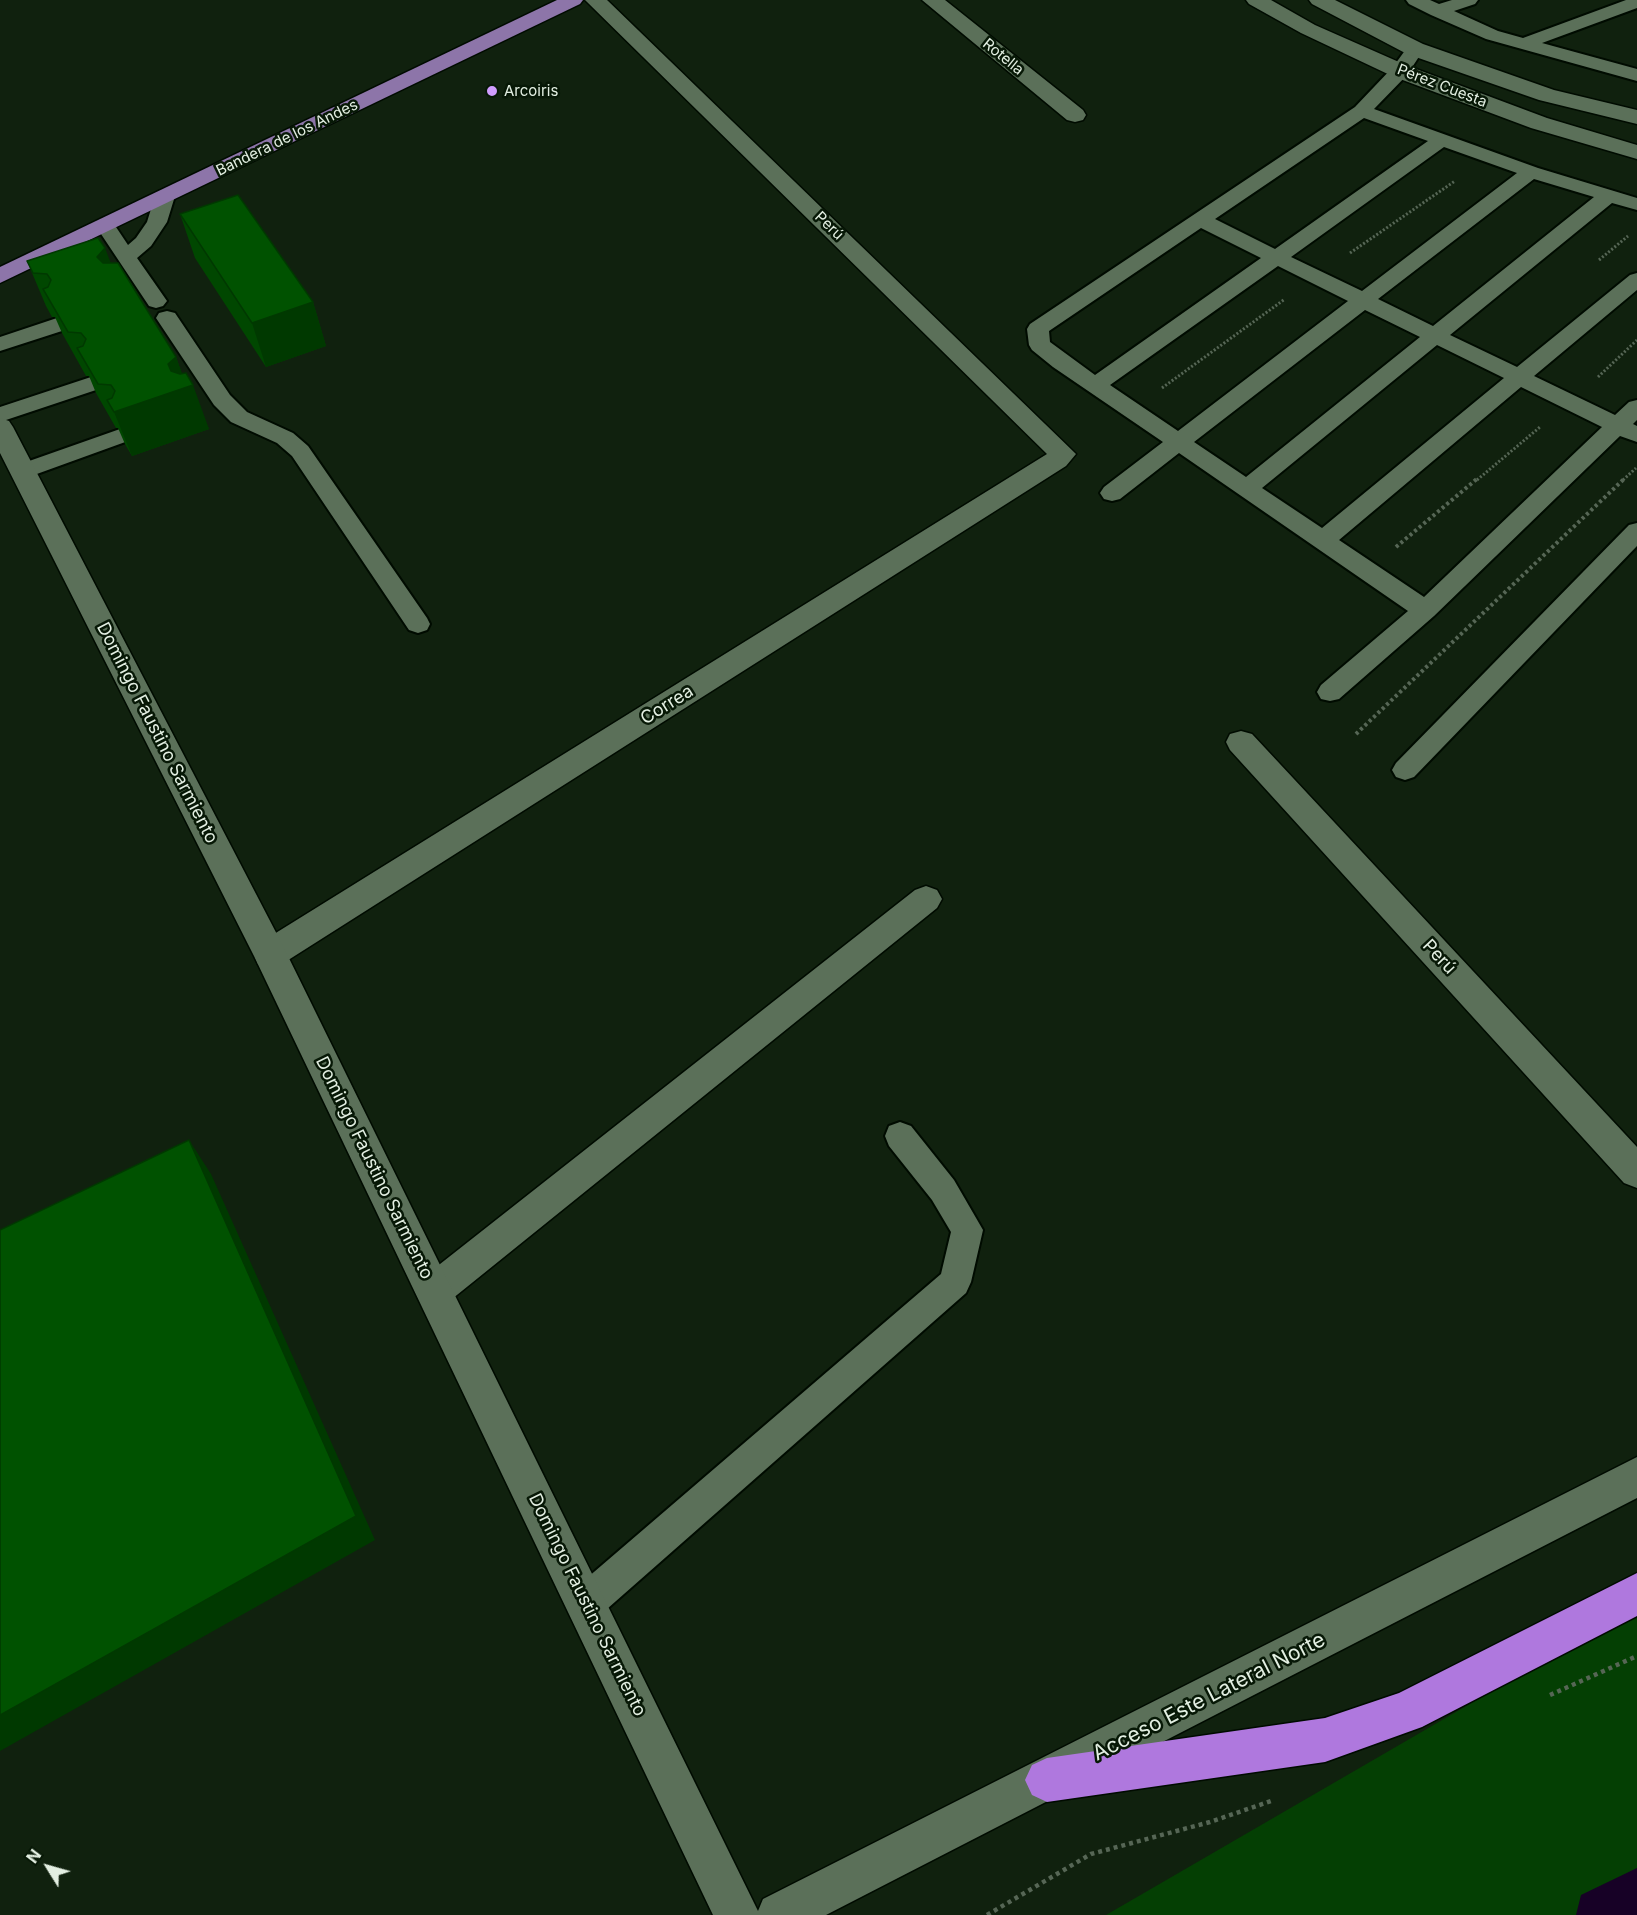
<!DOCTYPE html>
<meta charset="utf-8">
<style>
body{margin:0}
#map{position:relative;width:1637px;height:1915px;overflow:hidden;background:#10210e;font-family:Inter,sans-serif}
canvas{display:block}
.north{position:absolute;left:18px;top:1837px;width:60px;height:60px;-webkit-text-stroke:4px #071806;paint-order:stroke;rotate:307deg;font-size:16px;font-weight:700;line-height:24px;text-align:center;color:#e3efe2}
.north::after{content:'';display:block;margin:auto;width:21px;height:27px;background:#e3efe2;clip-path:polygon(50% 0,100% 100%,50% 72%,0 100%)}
</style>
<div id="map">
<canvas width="1637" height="1915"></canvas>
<div class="north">N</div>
</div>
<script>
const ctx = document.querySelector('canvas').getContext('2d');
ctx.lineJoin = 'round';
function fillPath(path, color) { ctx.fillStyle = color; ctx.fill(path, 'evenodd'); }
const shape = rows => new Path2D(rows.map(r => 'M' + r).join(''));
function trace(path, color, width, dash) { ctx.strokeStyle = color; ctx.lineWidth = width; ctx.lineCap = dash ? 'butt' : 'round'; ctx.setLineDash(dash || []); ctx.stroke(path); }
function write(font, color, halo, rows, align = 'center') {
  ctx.font = font + ' Inter,sans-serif'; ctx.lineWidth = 5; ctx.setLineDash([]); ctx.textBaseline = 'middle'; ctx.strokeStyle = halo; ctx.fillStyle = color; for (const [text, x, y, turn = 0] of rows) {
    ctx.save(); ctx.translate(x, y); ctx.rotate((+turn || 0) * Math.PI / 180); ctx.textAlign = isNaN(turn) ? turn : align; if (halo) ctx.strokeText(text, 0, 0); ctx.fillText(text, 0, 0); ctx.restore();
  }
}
const green = shape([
 [1637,1607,1637,1915,1106,1915]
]);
const water = shape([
 [1637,1868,1637,1915,1576,1915,1581,1895]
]);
const pathFar2 = shape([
 [1350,253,1455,181],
 [1599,260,1628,236],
 [1598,377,1637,340],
 [1162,388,1285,299],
 [1477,480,1540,427],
 [1623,480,1636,468]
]);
const pathFar1 = shape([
 [1396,547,1478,478],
 [1356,734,1625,478]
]);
const path = shape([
 [1550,1695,1637,1656],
 [987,1915,1091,1854,1210,1822,1274,1800]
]);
const lane = shape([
 [1406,0,1430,0,1439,4,1452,0,1478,0,1475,4,1454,11,1498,31,1523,38,1626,0,1637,0,1637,8,1542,43,1637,69,1637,81,1486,39,1431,15,1409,4,1406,0],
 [1415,44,1421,45,1424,49,1407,75,1374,109,1538,168,1637,198,1637,210,1612,203,1450,335,1517,367,1630,275,1637,273,1637,290,1534,376,1615,415,1629,402,1637,400,1637,420,1633,424,1637,426,1637,442,1620,436,1434,616,1339,699,1330,701,1321,699,1317,692,1321,685,1408,611,1179,453,1120,499,1112,501,1104,499,1100,493,1104,487,1163,442,1053,367,1032,350,1029,345,1027,329,1030,324,1355,107,1393,67,1409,45,1415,44],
 [1364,118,1428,141,1275,249,1215,219,1364,118],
 [1444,147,1517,173,1362,291,1291,257,1444,147],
 [1534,179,1594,197,1433,326,1378,299,1534,179],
 [1201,228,1261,258,1095,375,1050,342,1049,331,1201,228],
 [1278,266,1348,301,1178,431,1110,385,1278,266],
 [1365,310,1420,337,1246,477,1194,442,1365,310],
 [1437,345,1504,378,1322,528,1262,488,1437,345],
 [1521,387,1602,427,1424,597,1339,540,1521,387],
 [165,190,172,192,175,196,167,222,151,246,137,258,167,301,163,306,156,308,149,306,95,225,98,221,112,221,128,245,136,238,147,222,155,196,158,192,165,190],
 [167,311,175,313,230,395,247,412,293,433,308,446,427,618,430,624,427,630,418,633,409,630,292,456,277,443,231,422,214,405,156,318,159,313,167,311],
 [57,318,65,320,68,325,65,330,0,351,0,337,57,318],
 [91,377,99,379,102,384,99,389,0,422,0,407,91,377],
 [120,429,128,431,131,436,128,441,23,479,15,476,11,471,15,466,120,429],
 [1637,523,1637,546,1414,777,1405,780,1396,777,1392,770,1396,763,1629,525,1637,523],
 [900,1122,911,1126,954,1180,983,1230,971,1282,966,1293,599,1616,586,1621,573,1616,568,1603,573,1590,941,1274,951,1232,932,1200,889,1146,885,1136,889,1126,900,1122]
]);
const street = shape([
 [585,0,607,0,1076,454,1066,466,282,964,270,968,258,964,254,954,258,944,1047,454,585,0],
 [922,0,945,0,1083,110,1086,115,1083,120,1075,122,1067,120,922,0],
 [1246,0,1271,0,1315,25,1408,66,1547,118,1637,145,1637,159,1531,128,1392,76,1301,33,1249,4,1246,0],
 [1309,0,1335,0,1423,44,1554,90,1637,110,1637,124,1539,100,1407,54,1312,4,1309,0],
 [1241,731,1252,734,1637,1147,1637,1188,1624,1183,1230,750,1226,742,1230,734,1241,731],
 [926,886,937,890,942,899,937,908,447,1303,434,1308,421,1303,415,1291,421,1279,915,890,926,886]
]);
const secondary = shape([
 [0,418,9,421,13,427,282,944,758,1911,763,1899,1637,1457,1637,1498,826,1915,713,1915,254,956,0,453,0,418]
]);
const primary = shape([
 [557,0,583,0,580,4,0,283,0,267,557,0]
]);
const highway = shape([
 [1637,1573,1637,1616,1422,1727,1325,1762,1047,1802,1032,1795,1025,1780,1032,1765,1047,1758,1325,1718,1399,1693,1637,1573]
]);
const wall = shape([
 [180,214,313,302,326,346,266,367,195,258],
 [27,261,110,263,176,357,182,374,209,429,132,456,125,444,118,428,116,428,96,393,89,376,86,376,62,333,55,317,52,317,46,306]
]);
const shadedWall = shape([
 [105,248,122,292,97,257],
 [313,302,326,346,266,367,252,323],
 [176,357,187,387,193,385,209,429,132,456,114,412],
 [189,1140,211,1174,375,1540,0,1751,0,1715]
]);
const building = shape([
 [238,195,313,302,252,323,180,214,238,195],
 [98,238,105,248,97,257,103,263,118,263,176,357,168,364,171,371,180,374,186,373,193,385,114,412,107,400,112,398,115,391,111,385,98,384,77,348,83,346,86,339,81,333,68,332,43,289,48,287,51,280,47,274,33,273,27,261,98,238],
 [189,1140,356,1516,0,1715,0,1230,189,1140]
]);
const markers = [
 [492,91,6,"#d09dfe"]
];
const farStreetnames = [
 ["Rotella",1003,57,39],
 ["Pérez Cuesta",1442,86,21],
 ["Bandera de los Andes",287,138,-26],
 ["Perú",829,226,44]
];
const farPoinames = [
 ["Arcoiris",504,91]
];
const streetNames = [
 ["Correa",667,705,-32],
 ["Domingo Faustino Sarmiento",157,733,63],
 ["Perú",1439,957,47],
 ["Domingo Faustino Sarmiento",374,1168,64],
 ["Domingo Faustino Sarmiento",587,1605,64]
];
const nearStreetnames = [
 ["Acceso Este Lateral Norte",1209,1697,-27]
];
fillPath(green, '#043f03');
fillPath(water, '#170126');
trace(lane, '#000b00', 4);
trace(street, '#000b00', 3);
trace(secondary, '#000b00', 3);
trace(primary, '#000b00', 3);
trace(highway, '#000b00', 3);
trace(pathFar2, '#566655', 3, [2, 2]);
trace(pathFar1, '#566655', 4, [3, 3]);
trace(path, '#566655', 4.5, [4, 4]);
fillPath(lane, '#5b7059');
fillPath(street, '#5b7059');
fillPath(secondary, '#5b7059');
fillPath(primary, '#8d75a9');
fillPath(highway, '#af78de');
fillPath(wall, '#004700');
fillPath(shadedWall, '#003900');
fillPath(building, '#005200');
trace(building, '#003900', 1.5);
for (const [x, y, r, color] of markers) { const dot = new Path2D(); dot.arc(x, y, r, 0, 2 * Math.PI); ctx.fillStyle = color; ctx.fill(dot); trace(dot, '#071806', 2); }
write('15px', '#e3efe2', '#071806', farStreetnames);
write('15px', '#e3efe2', '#071806', farPoinames, 'left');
write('18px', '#e3efe2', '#071806', streetNames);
write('21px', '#e3efe2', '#071806', nearStreetnames);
</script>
